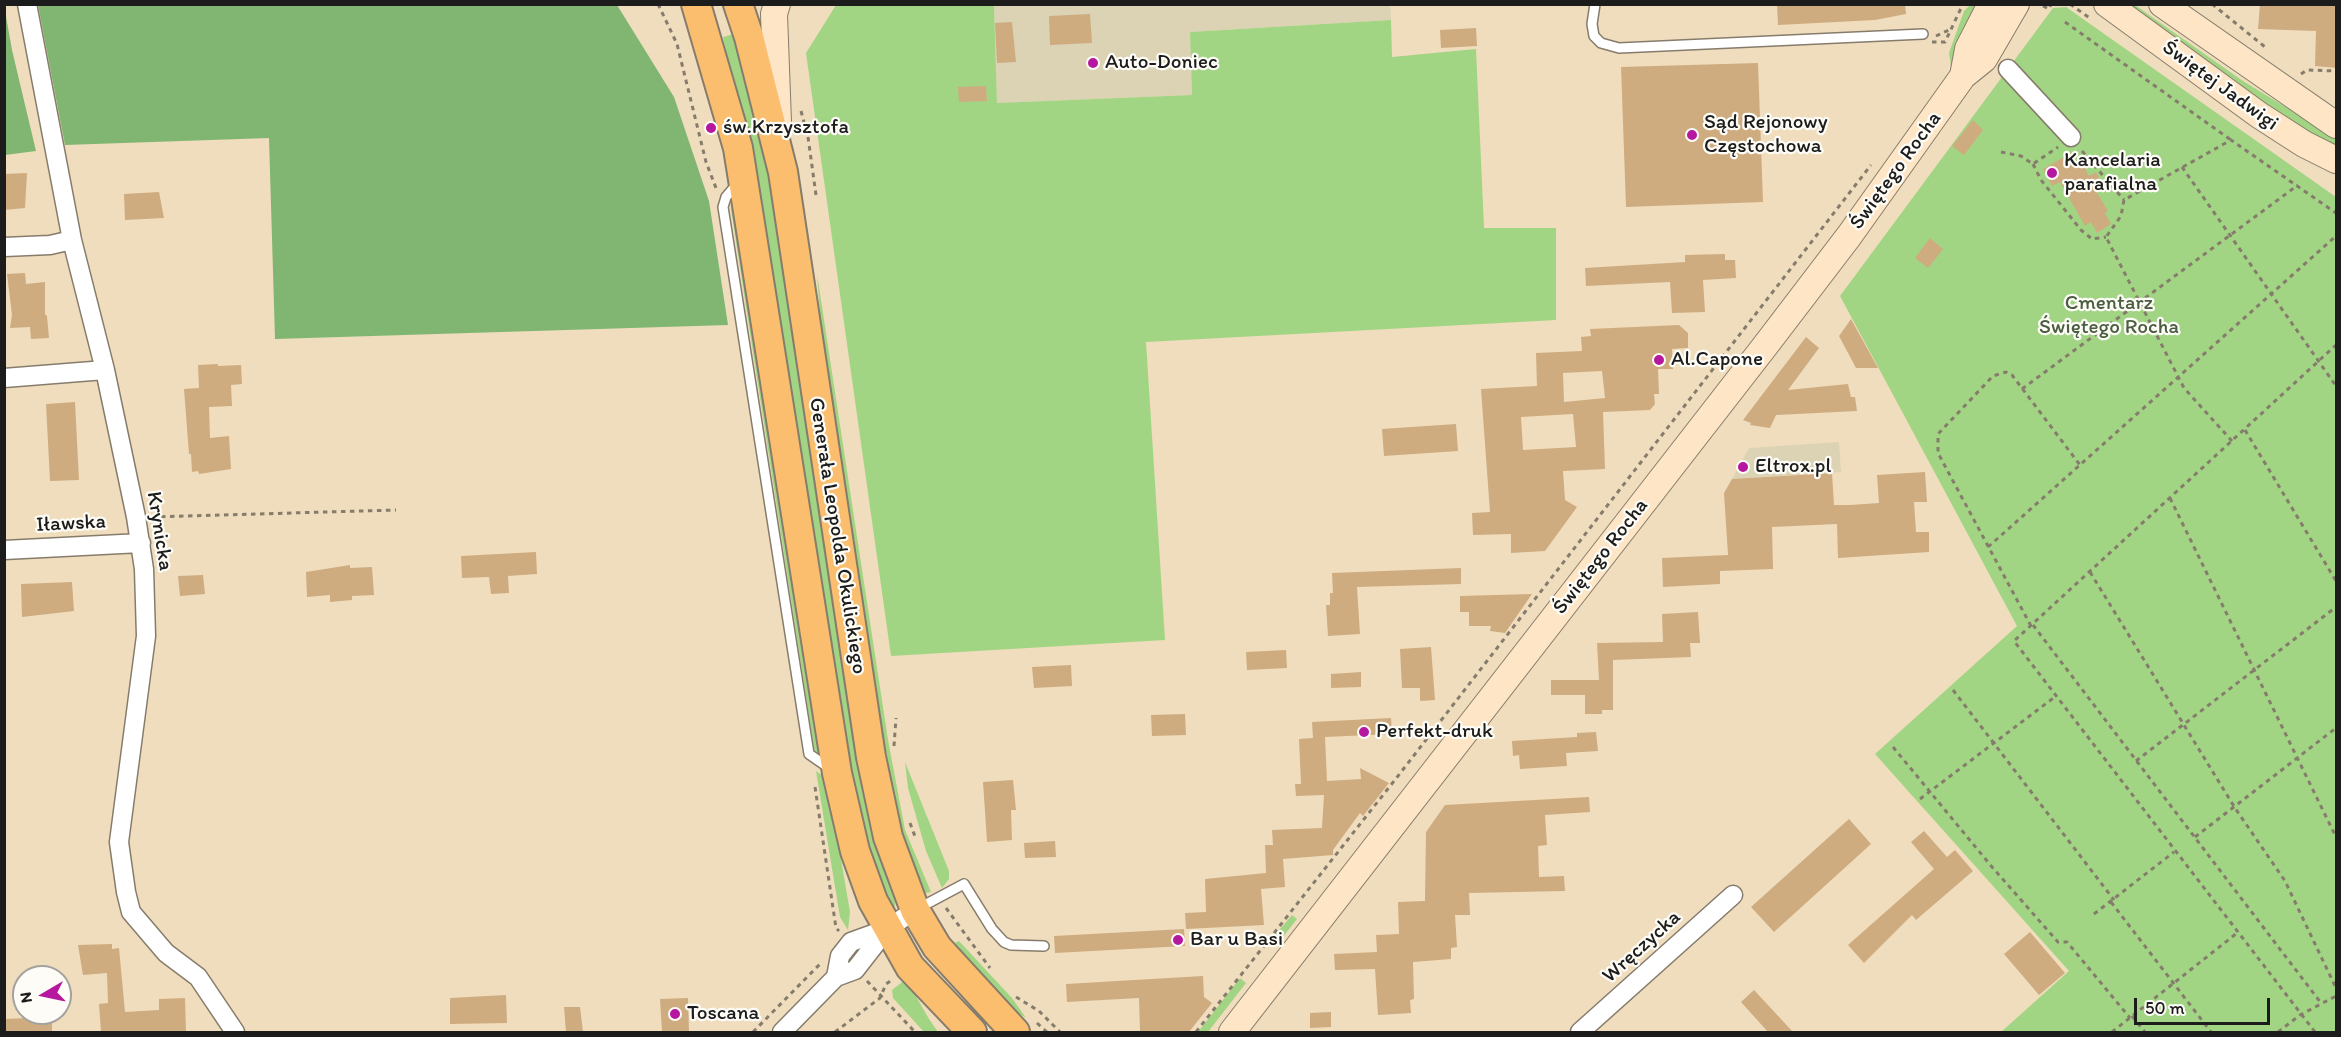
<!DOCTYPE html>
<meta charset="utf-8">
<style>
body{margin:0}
#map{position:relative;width:2341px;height:1037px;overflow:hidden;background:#f0ddbd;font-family:Itim,sans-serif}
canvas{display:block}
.frame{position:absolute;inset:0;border:6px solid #1c1c1c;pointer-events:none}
.north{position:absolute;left:12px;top:965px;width:60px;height:60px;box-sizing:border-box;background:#fdfcf7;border:2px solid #a3a29f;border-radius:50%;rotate:261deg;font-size:16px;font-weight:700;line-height:24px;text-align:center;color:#1c1c1c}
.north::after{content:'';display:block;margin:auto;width:21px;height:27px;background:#b5179e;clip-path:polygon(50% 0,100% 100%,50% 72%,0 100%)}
.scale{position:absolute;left:2134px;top:998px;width:136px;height:27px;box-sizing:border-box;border:3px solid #1c1c1c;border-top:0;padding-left:8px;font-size:18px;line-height:21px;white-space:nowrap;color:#1c1c1c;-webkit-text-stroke:4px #fdfcf7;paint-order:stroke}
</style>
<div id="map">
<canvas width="2341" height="1037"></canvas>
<div class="frame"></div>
<div class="north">N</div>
<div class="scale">50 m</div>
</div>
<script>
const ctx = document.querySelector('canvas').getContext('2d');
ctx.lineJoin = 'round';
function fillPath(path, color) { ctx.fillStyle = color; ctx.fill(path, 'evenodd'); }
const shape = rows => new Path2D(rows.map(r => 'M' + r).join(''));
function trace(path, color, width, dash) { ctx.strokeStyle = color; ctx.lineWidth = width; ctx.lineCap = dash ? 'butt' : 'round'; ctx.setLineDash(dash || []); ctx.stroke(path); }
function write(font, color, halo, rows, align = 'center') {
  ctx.font = font + ' Itim,sans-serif'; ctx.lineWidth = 4.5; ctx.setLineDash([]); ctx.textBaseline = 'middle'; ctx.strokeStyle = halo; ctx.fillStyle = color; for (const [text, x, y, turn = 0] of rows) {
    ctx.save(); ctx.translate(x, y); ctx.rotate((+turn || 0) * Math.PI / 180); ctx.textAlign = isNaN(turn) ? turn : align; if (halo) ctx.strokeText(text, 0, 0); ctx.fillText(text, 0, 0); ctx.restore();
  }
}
const built = shape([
 [1390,4,1391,20,1190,32,1192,95,997,103,994,5],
 [1839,442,1841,472,1732,479,1749,448]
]);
const green = shape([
 [836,5,994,5,997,103,1192,95,1190,32,1391,20,1392,57,1476,49,1484,228,1556,228,1556,320,1146,342,1165,640,891,656,806,53],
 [1970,5,1974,5,1974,16,1951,66,1949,53,1964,11],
 [2122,5,2135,5,2243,81,2336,138,2336,150,2292,124],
 [2066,7,2336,197,2336,1032,2001,1032,2069,971,1875,754,2017,626,1840,296,2053,8],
 [737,33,769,171,896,897,895,906,889,907,880,897,851,792,758,202,723,37],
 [734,203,820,758,814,749,731,209],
 [817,274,888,740,905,830,931,892,926,893,922,892,893,813,821,327],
 [905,762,949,871,949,879,942,888,926,851,908,788],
 [816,771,823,776,830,795,850,912,848,930,840,917],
 [1292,915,1297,919,1275,947,1269,942],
 [959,941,1012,998,1026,1018,993,997,950,945],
 [1240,978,1246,983,1208,1032,1198,1032],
 [906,979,929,1019,938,1032,924,1032,893,998,892,990]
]);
const forest = shape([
 [4,5,12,50,36,151,5,155],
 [38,5,617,5,674,97,709,201,728,325,275,339,269,138,65,145]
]);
const building = shape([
 [1777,4,1905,4,1906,14,1875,20,1778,25],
 [2260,4,2337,6,2337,68,2315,66,2316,31,2258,29],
 [1090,14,1092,43,1050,45,1049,16],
 [1012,22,1016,62,997,63,995,23],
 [1476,28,1477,46,1441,48,1440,30],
 [1758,63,1763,202,1626,207,1621,67],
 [986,86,987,101,959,102,958,87],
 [1973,120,1983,130,1964,155,1952,146],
 [2071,153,2080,167,2085,168,2089,176,2096,172,2104,186,2096,191,2108,211,2105,213,2111,224,2097,233,2091,222,2085,226,2060,182,2052,186,2043,169],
 [27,173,25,208,4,210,4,174],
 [159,192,164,218,125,220,124,194],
 [1930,238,1943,249,1928,268,1915,258],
 [1725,254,1725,260,1735,260,1736,278,1703,280,1705,312,1672,313,1670,282,1586,286,1585,268,1685,262,1685,255],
 [25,273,26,284,45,282,45,314,47,316,49,338,31,339,30,327,10,328,12,315,7,274],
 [1851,319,1878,368,1856,368,1839,336],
 [1679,325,1688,333,1688,348,1672,349,1673,369,1658,369,1659,394,1654,394,1655,404,1650,410,1603,412,1605,469,1563,471,1565,500,1577,507,1545,551,1511,553,1511,534,1473,535,1472,513,1490,512,1481,389,1537,386,1536,353,1582,351,1581,337,1591,336,1590,329],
 [1602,371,1605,398,1564,402,1563,373],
 [1573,414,1576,447,1523,450,1521,417],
 [1806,337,1819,348,1788,390,1848,384,1851,397,1855,397,1857,411,1776,415,1770,428,1750,425,1751,423,1743,420],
 [218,364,218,366,241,365,242,384,231,385,232,406,209,407,210,438,229,436,231,469,199,474,198,471,192,472,191,454,189,454,184,389,199,388,198,365],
 [75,402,79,480,50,481,46,404],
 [1456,424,1458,451,1384,456,1382,429],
 [1925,472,1927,502,1914,502,1916,532,1929,532,1929,552,1838,558,1837,524,1772,527,1773,569,1720,571,1720,584,1663,587,1662,558,1728,555,1724,493,1732,479,1832,473,1834,505,1850,505,1879,503,1877,475],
 [536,552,537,574,508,576,509,593,491,594,489,577,462,578,461,556],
 [350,565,350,568,372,567,374,595,352,596,352,600,330,602,330,595,307,597,306,572],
 [1461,568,1461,584,1357,587,1360,634,1328,636,1326,605,1330,605,1330,593,1333,593,1332,573],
 [203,575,205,594,180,596,178,576],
 [72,582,74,611,22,617,21,584],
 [1532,594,1505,633,1490,631,1491,626,1469,626,1469,612,1460,612,1460,596],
 [1698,612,1700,643,1690,643,1691,657,1613,660,1613,710,1602,710,1602,714,1585,714,1585,695,1551,695,1551,680,1599,680,1597,643,1663,642,1662,614],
 [1431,647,1435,700,1420,701,1420,688,1402,688,1400,649],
 [1286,650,1287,668,1247,670,1246,652],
 [1071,665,1072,686,1034,688,1032,667],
 [1361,672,1361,687,1331,688,1331,674],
 [1185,714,1186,735,1152,736,1151,715],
 [1391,718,1392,734,1325,737,1327,781,1361,779,1360,768,1389,783,1363,816,1360,813,1333,850,1333,855,1283,859,1285,887,1261,889,1264,925,1186,929,1185,913,1206,912,1205,879,1266,873,1265,845,1273,845,1272,830,1322,828,1324,795,1296,796,1295,784,1301,784,1299,739,1313,738,1312,722],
 [1596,732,1598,751,1566,753,1567,766,1520,769,1519,755,1513,756,1512,741,1577,737,1577,733],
 [1013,780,1016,810,1011,810,1012,840,987,842,983,782],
 [1589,797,1590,812,1545,815,1547,845,1538,846,1539,877,1564,876,1565,891,1469,893,1470,915,1455,915,1457,947,1451,948,1451,959,1413,962,1414,999,1410,1000,1411,1013,1378,1015,1375,969,1335,970,1334,954,1377,952,1376,935,1399,934,1398,902,1425,901,1426,832,1445,805],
 [1849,819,1871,844,1774,932,1751,907],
 [1924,831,1947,857,1955,850,1973,871,1916,920,1912,915,1864,963,1848,945,1934,869,1911,842],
 [1055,841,1056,857,1025,858,1024,843],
 [1184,929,1185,946,1055,953,1054,936],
 [2030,932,2065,973,2039,995,2004,954],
 [112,944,112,949,119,948,125,1012,159,1010,159,999,185,998,186,1032,101,1032,99,1004,108,1003,107,973,83,975,78,945],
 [1203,976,1204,997,1212,1003,1189,1032,1140,1032,1139,998,1067,1002,1066,984],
 [1754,990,1793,1032,1768,1032,1741,1002],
 [506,995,507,1023,450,1024,450,998],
 [688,998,689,1032,662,1032,660,999],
 [564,1007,580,1007,583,1032,566,1032],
 [1331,1012,1331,1027,1310,1028,1310,1013],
 [26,1013,52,1013,52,1032,4,1032,4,1019,27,1018]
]);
const path = shape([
 [658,4,677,44,706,162,716,188],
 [2070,4,2091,19],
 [2212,4,2265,47],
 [2043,6,2049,9,2051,4],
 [2065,22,2231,140],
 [1936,36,1951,29],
 [1932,42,1945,42,1963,4],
 [2301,74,2307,70,2336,71],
 [801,111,808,137,816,195],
 [2082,151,2124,200],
 [2001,152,2021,156,2033,164,2058,147],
 [2033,164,2041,180,2081,230,2092,239,2106,237],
 [2182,167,2336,386],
 [2022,389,2298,185],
 [2245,430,2336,581],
 [2232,441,2184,388,2106,237,2121,216,2124,200,2231,140,2336,213],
 [2170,498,2336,837],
 [152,517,396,510],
 [1988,547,2336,236],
 [2090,572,2235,808,2285,881,2336,988],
 [2033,625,2321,1003],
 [2031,626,1938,453,1938,434,1993,376,2006,372,2012,375,2080,465],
 [1953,690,2114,900],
 [894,746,896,718],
 [1893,747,1992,867,2058,942,2067,942,2130,1018],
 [2136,761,2336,607],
 [815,787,836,928,839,931],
 [1920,799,2056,696],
 [910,823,916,839],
 [2195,837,2336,728],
 [2111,902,2211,1032],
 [946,908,990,968],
 [2094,914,2174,852],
 [867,981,915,1032],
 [1016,997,1039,1011,1060,1032],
 [2132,1016,2145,1032],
 [1037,1023,1047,1032],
 [753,1032,821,963],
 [835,1032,880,998,886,984,892,980],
 [1196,1032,1398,776,1871,165],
 [2112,1032,2237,933],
 [2278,1032,2300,1015,2336,996],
 [2315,1032,2014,641,2336,345]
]);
const lane = shape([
 [1595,4,1592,24,1594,36,1601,43,1619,48,1923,34],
 [738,183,726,197,723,207,809,754,832,770],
 [917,909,964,884,992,929,1004,942,1011,945,1044,946]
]);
const street = shape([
 [27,4,72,240,105,370,136,517,144,569,146,636,119,842,126,892,131,912,166,953,198,977,235,1032],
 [2008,69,2071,137],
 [4,247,50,245,72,240],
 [4,378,105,370],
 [4,550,141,543],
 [836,977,840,956,851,942,887,929,915,910],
 [782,1032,836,977,855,970,887,929],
 [1580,1032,1733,895]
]);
const secondary = shape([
 [777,4,774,14,778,122],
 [2107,4,2259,115,2304,144,2336,160],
 [2162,4,2336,125],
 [1963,76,1968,49,1991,4],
 [1232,1032,1765,346,1849,236,1963,76,1984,59,2016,4]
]);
const primary = shape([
 [696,4,738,148,837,773,855,851,873,901,910,967,972,1032],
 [738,4,749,37,783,172,871,757,888,837,915,910,937,947,1015,1032]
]);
const markers = [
 [1093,63,6,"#b5179e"],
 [711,128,6,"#b5179e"],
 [1692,135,6,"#b5179e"],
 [2052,173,6,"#b5179e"],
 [1659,360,6,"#b5179e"],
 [1743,467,6,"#b5179e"],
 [1364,732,6,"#b5179e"],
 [1178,940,6,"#b5179e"],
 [675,1014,6,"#b5179e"]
];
const poiNames = [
 ["Auto-Doniec",1105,63],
 ["Sąd Rejonowy",1704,123],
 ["Częstochowa",1704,147],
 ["św.Krzysztofa",723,128],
 ["Kancelaria",2064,161],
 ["parafialna",2064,185],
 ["Al.Capone",1671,360],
 ["Eltrox.pl",1755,467],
 ["Perfekt-druk",1376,732],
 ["Bar u Basi",1190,940],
 ["Toscana",687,1014]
];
const streetNames = [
 ["Świętej Jadwigi",2220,86,36],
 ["Świętego Rocha",1896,171,-54],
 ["Iławska",71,524,-3],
 ["Krynicka",159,531,81],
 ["Generała Leopolda Okulickiego",837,536,81],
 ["Świętego Rocha",1601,557,-52],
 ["Wręczycka",1642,947,-42]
];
const parkNames = [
 ["Cmentarz",2109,304],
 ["Świętego Rocha",2109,328]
];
fillPath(built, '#dcd3b4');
fillPath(green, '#a1d584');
fillPath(forest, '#80b672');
fillPath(building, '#ceac80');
trace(lane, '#867c6c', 12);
trace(street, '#867c6c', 21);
trace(secondary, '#867c6c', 28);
trace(primary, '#867c6c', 32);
trace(path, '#867c6c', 3, [4.5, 4.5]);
trace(lane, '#fff', 9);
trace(street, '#fff', 18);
trace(secondary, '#fde5c5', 26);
trace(primary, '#fabe6e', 28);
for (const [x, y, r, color] of markers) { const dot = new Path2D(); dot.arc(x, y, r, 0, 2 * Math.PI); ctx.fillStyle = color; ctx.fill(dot); trace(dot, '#fdfcf7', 2); }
write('21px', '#1c1c1c', '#fdfcf7', poiNames, 'left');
write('21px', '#1c1c1c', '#fdfcf7', streetNames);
write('21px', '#4b5d40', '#fdfcf7', parkNames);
</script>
